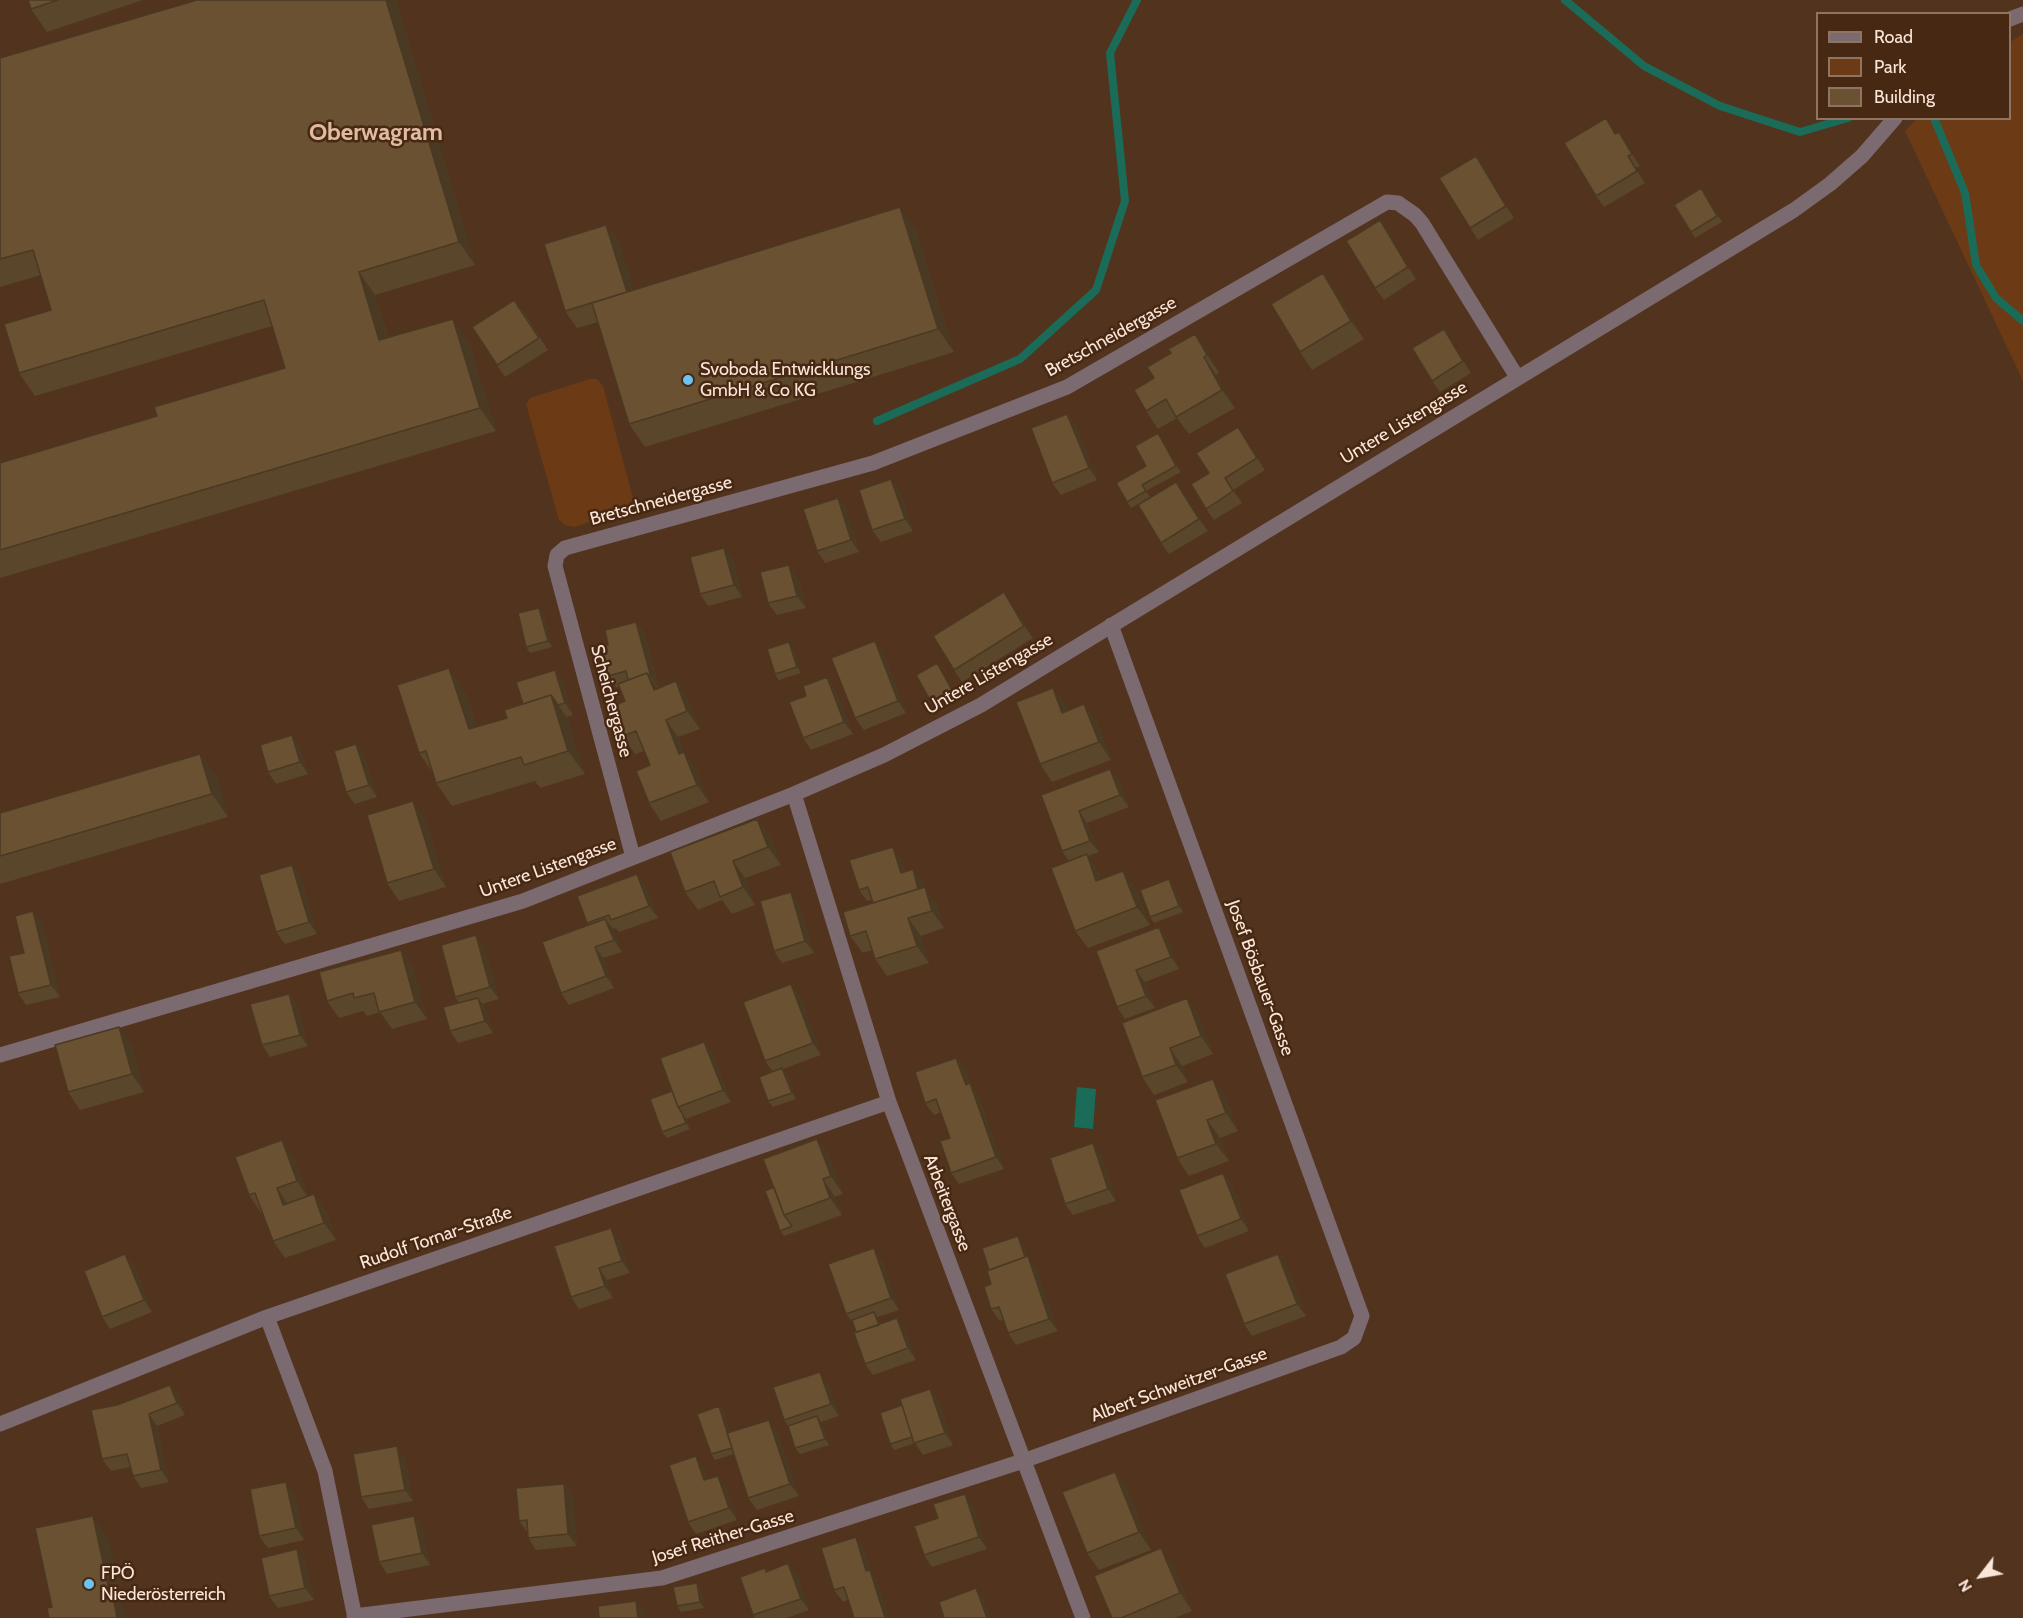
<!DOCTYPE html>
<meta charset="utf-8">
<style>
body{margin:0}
#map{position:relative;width:2023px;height:1618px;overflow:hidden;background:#52331d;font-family:Cabin,sans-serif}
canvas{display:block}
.legend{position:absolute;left:1816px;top:12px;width:195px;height:108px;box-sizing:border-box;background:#472813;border:2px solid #8f7462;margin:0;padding:8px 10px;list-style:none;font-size:18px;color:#fae6d9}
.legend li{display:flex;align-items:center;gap:12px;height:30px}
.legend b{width:30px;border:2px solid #8f7462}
.north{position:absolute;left:1951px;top:1546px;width:60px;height:60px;-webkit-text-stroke:4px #472813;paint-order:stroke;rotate:239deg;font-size:16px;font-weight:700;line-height:24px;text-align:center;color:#fae6d9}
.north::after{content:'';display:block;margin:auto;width:21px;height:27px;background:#fae6d9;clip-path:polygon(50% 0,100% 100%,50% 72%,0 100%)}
</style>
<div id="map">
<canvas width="2023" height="1618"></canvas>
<ul class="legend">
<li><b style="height:8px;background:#7c6a71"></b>Road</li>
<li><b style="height:16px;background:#6c3b16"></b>Park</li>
<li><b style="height:16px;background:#695132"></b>Building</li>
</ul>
<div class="north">N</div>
</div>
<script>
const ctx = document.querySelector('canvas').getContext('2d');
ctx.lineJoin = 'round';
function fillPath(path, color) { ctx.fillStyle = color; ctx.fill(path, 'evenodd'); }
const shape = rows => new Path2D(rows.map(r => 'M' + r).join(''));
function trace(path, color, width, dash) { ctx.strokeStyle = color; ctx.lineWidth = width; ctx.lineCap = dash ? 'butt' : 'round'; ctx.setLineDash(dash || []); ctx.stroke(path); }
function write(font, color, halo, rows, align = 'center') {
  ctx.font = font + ' Cabin,sans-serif'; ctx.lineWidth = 5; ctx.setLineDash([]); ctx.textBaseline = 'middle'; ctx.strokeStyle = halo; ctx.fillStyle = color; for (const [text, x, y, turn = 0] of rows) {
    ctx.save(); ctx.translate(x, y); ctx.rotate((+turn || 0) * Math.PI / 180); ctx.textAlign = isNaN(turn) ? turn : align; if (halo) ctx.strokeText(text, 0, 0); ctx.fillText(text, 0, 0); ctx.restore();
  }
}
const green = shape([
 [2023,34,2023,381,1905,131,1916,119,2010,118,2010,42],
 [590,379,597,379,603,386,633,498,625,511,574,527,565,525,559,520,526,404,530,398]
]);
const water = shape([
 [1077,1087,1096,1089,1093,1129,1074,1127]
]);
const stream = shape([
 [1565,0,1644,66,1720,106,1800,132,1848,118],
 [1934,118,1965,193,1976,265,1996,298,2023,321],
 [877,421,1020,359,1096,290,1125,201,1110,53,1137,0]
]);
const street = shape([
 [2010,19,2023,14],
 [794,794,889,1102,1083,1618],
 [633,857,555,566,557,555,565,548,873,463,1067,387,1387,202,1398,203,1415,215,1422,223,1517,377],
 [0,1055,523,901,794,794,884,755,981,705,1794,210,1830,184,1862,156,1895,118],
 [267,1317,325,1471,355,1618],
 [0,1424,267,1317,889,1102],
 [354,1616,662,1578,1023,1461,1341,1347,1354,1338,1362,1316,1111,625]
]);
const wall = shape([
 [28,0,143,0,47,32,31,9],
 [197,0,396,0,475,265,375,295,388,338,469,342,496,431,0,578,0,463,157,416,285,368,272,326,35,396,19,373,51,310,41,275,0,287,0,58],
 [1619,132,1640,166,1636,168,1645,183,1604,207,1596,196,1616,134],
 [1476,156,1514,218,1478,240,1470,228],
 [1701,188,1722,222,1695,238,1691,232],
 [1380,220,1416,279,1384,300,1375,288],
 [606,225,619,243,634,290,916,230,954,352,645,447,629,424,598,322,577,328,565,311],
 [1323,273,1335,291,1364,339,1312,370,1300,352],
 [523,311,548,350,505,377,497,365],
 [1195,334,1207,351,1219,373,1216,375,1235,408,1189,434,1177,418,1158,429,1146,411,1154,378,1171,353],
 [1452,341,1471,373,1440,392,1432,381],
 [1067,414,1076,425,1097,480,1061,495,1052,483],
 [1162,439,1181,472,1146,491,1150,497,1131,508,1127,502],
 [1246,439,1265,470,1233,490,1242,503,1214,520,1206,509,1209,473],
 [1176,482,1208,531,1169,554,1161,543],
 [900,491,913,531,881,542,872,530],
 [838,498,846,510,859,552,825,563,817,551],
 [733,559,742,597,708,606,700,594],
 [798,577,806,608,777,615,768,603],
 [1004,592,1033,638,962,682,954,670],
 [539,608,544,614,552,647,530,653,526,647],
 [636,622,645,634,659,688,676,681,688,699,700,729,678,737,684,753,696,770,709,802,661,821,649,803,650,765,644,751,635,754,623,736,625,701,619,687,616,687,608,676,608,645],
 [793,648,801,673,779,680,775,674],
 [883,653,906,713,864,730,855,718],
 [937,663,958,700,937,711,933,705],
 [827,677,835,689,853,734,811,750,803,738,806,696],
 [563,682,573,715,567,717,585,774,540,788,535,781,452,806,436,783,433,773,419,753,465,691,477,727,507,718,523,704],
 [1053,688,1065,705,1067,711,1097,722,1111,760,1052,782,1040,764],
 [292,735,300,747,308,774,276,784,268,772],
 [356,744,364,756,377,797,355,804,346,792],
 [200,754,217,777,228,817,0,884,0,813],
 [1110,769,1119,781,1129,807,1087,823,1099,852,1088,856,1099,872,1101,879,1136,888,1150,925,1088,948,1075,931,1069,861,1062,851,1041,795],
 [425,819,446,887,399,901,387,883],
 [757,819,770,836,781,865,745,878,755,905,732,914,722,900,698,910,685,892],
 [901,858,905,872,921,881,923,888,937,904,944,928,921,936,929,963,887,976,875,959,872,950,863,953,850,936,873,903,873,900,867,901,859,890],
 [292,865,301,877,317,934,285,944,276,932],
 [1173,884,1183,912,1154,923,1150,917],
 [646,886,658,918,619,932,616,928,613,929,622,952,603,958,614,988,569,1005,561,993,589,925,587,923],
 [799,904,814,953,782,963,774,951],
 [42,923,60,997,26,1005,18,993,24,953],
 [1159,927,1168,939,1179,969,1145,982,1155,1008,1125,1019,1117,1007],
 [484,947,499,999,482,1004,486,1009,493,1033,458,1043,450,1031,459,1003,455,997],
 [401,950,413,968,427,1019,392,1029,380,1012,367,1016,363,1011,339,1018,327,1001],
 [289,994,297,1005,308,1046,270,1057,262,1045],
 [800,996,821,1055,783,1069,787,1074,796,1099,773,1107,768,1101,773,1072,765,1061],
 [1187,998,1199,1016,1213,1054,1182,1066,1188,1082,1154,1095,1142,1077],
 [704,1042,713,1054,731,1102,686,1119,690,1129,667,1138,662,1132],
 [131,1044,144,1092,80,1110,68,1092],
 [956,1058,965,1069,970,1083,978,1095,1004,1169,959,1184,951,1173,950,1138,941,1112,934,1115,925,1103],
 [1213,1079,1225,1096,1238,1131,1220,1138,1229,1161,1189,1176,1177,1158],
 [817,1139,829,1156,843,1194,835,1197,842,1215,784,1236,780,1231,774,1187],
 [282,1140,294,1157,308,1196,314,1194,326,1212,336,1240,285,1258,273,1241,262,1212,261,1213,249,1195],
 [1101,1155,1116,1201,1073,1215,1065,1204],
 [1223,1173,1232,1185,1249,1231,1205,1248,1197,1236],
 [619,1239,630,1273,607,1280,613,1298,579,1309,571,1297],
 [1022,1242,1027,1257,1036,1268,1058,1331,1016,1345,1008,1333,1003,1320,1000,1321,991,1309,991,1284,989,1270],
 [125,1254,134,1266,152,1312,110,1329,102,1317],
 [1278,1254,1287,1266,1306,1316,1252,1336,1244,1324],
 [882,1260,899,1310,878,1317,880,1324,905,1330,916,1360,873,1375,865,1364,853,1323,846,1314],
 [828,1384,839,1416,821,1422,829,1445,800,1454,795,1448,788,1426,784,1420],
 [170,1385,179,1397,185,1415,157,1426,169,1482,141,1488,133,1476,130,1467,111,1471,102,1459,117,1405],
 [930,1389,939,1401,953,1445,923,1455,915,1443,894,1450,890,1444,902,1405],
 [719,1406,723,1412,730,1432,777,1431,799,1496,757,1510,748,1498,734,1454,715,1460,711,1454],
 [405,1458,413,1501,369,1509,361,1497],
 [704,1468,708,1479,726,1488,737,1520,696,1534,688,1522],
 [1115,1472,1127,1489,1151,1550,1099,1570,1087,1553],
 [564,1484,572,1495,577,1546,536,1550,528,1538,528,1533,519,1521],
 [295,1494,304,1540,268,1548,259,1536],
 [973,1506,987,1549,932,1567,924,1555],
 [422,1528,430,1565,387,1574,379,1562],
 [864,1549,871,1572,878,1582,848,1600,843,1602,834,1590],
 [305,1561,314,1600,278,1608,269,1596],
 [1173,1566,1192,1611,1175,1618,1112,1618],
 [765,1568,767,1571,797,1575,809,1610,787,1618,755,1618,753,1615],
 [701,1589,704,1608,681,1612,677,1606]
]);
const shadedWall = shape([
 [386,0,396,0,475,265,459,242],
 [1619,132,1627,144,1640,166,1632,154],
 [1476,156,1484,168,1514,218,1506,206],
 [1628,156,1636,168,1645,183,1637,171],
 [900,207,916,230,954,352,938,329],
 [1380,220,1388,232,1416,279,1408,267],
 [606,225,619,243,642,315,629,298],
 [359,272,375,295,395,364,379,340],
 [1323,273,1335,291,1364,339,1351,321],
 [453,319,469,342,496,431,480,408],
 [1444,329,1452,341,1471,373,1463,361],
 [1195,334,1207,351,1219,373,1207,355],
 [1204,357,1216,375,1235,408,1222,390],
 [1067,414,1076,425,1097,480,1089,468],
 [1238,427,1246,439,1265,470,1257,458],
 [1158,433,1162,439,1181,472,1176,466],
 [891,479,900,491,913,531,905,519],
 [1176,482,1185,493,1208,531,1199,519],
 [838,498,846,510,859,552,851,540],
 [724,548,733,559,742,597,734,585],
 [789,565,798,577,806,608,797,596],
 [1004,592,1012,604,1033,638,1024,626],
 [539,608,544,614,552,647,548,641],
 [636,622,645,634,659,689,651,677],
 [875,641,883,653,906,713,898,701],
 [789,642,793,648,801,673,797,667],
 [937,663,941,669,958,700,954,694],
 [449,668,465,691,485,752,469,729],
 [555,670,563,682,573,715,565,703],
 [647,673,659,690,654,690],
 [827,677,835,689,853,734,844,722],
 [676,681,688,699,700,729,687,711],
 [1053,688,1065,705,1075,730,1062,713],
 [551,695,568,719,585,774,568,751],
 [1084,704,1097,722,1111,760,1099,742],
 [666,720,678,737,684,753,696,770,709,802,697,785,679,754],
 [292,735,300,747,308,774,300,762],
 [356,744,364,756,377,797,369,785],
 [200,754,217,777,228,817,212,794],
 [1110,769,1119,781,1129,807,1120,795],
 [413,801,425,819,446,887,434,869],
 [1079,811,1087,823,1099,852,1090,841],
 [757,819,770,836,781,865,768,847],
 [893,847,901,858,909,885,901,873],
 [1087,854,1099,872,1108,898,1096,881],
 [733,861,745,878,755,905,743,887],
 [292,865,301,877,317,934,309,922],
 [913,869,921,881,929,907,920,895],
 [1123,871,1136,888,1150,925,1137,907],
 [637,874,646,886,658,918,649,906],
 [1169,879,1173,884,1183,912,1179,906],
 [925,887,937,904,944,928,932,911],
 [791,892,799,904,814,953,805,941],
 [33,911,42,923,60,997,51,985],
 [908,918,921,936,929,963,917,946],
 [605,919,614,930,622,952,614,940],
 [1159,927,1168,939,1179,969,1171,957],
 [476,935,484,947,499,999,490,987],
 [595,947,603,958,614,988,606,976],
 [401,950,413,968,427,1019,415,1002],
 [1136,970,1145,982,1155,1008,1146,996],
 [791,984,800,996,821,1055,813,1043],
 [289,994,297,1005,308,1046,300,1035],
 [478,998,486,1009,493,1033,485,1021],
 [1187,998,1199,1016,1213,1054,1201,1036],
 [119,1027,131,1044,144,1092,132,1074],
 [704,1042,713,1054,731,1102,723,1090],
 [1170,1048,1182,1066,1188,1082,1176,1065],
 [956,1058,965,1069,974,1096,966,1085],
 [782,1068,787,1074,796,1099,792,1093],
 [1213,1079,1225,1096,1238,1131,1226,1113],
 [970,1083,978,1095,1004,1169,996,1157],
 [682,1113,686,1119,690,1129,686,1123],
 [1207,1120,1220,1138,1229,1161,1216,1144],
 [817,1139,829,1156,843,1194,831,1176],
 [282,1140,294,1157,309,1199,297,1181],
 [1093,1143,1101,1155,1116,1201,1108,1189],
 [1223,1173,1232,1185,1249,1231,1241,1219],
 [823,1179,835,1197,842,1215,830,1198],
 [277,1188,289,1206,283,1205],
 [314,1194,326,1212,336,1240,324,1223],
 [611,1228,619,1239,630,1273,622,1261],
 [1018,1236,1022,1242,1030,1264,1026,1258],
 [874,1248,882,1260,899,1310,891,1298],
 [125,1254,134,1266,152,1312,144,1300],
 [1278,1254,1287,1266,1306,1316,1297,1304],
 [1028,1256,1036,1268,1058,1331,1049,1319],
 [599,1268,607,1280,613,1298,605,1286],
 [874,1312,878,1318,885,1337,881,1331],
 [897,1318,905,1330,916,1360,908,1348],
 [820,1372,828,1384,839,1416,831,1404],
 [170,1385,179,1397,185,1415,177,1403],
 [930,1389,939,1401,953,1445,945,1433],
 [719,1406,723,1412,737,1454,732,1448],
 [149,1414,157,1426,169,1482,161,1470],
 [817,1416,821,1422,829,1445,825,1439],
 [769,1420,777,1431,799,1496,790,1484],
 [397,1446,405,1458,413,1501,405,1490],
 [696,1456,704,1468,713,1492,704,1480],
 [1115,1472,1127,1489,1151,1550,1139,1532],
 [718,1476,726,1488,737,1520,729,1508],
 [286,1482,295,1494,304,1540,296,1528],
 [564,1484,572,1495,577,1546,568,1534],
 [965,1494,973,1506,987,1549,979,1537],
 [93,1516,109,1539,125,1612,129,1618,117,1618,110,1595],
 [414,1516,422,1528,430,1565,422,1553],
 [856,1537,864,1549,871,1572,878,1582,889,1618,885,1618,866,1571],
 [1161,1548,1173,1566,1192,1611,1180,1593],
 [297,1549,305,1561,314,1600,305,1588],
 [788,1563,797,1575,809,1610,801,1599],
 [697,1583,701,1589,704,1608,700,1602],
 [976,1588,984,1600,991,1618,987,1618],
 [636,1601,644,1613,645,1618,638,1618]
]);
const building = shape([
 [28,0,58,0,31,9,28,0],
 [197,0,386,0,459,242,359,272,379,340,453,319,480,408,0,550,0,463,157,416,154,407,285,368,264,300,19,373,4,324,51,310,33,250,0,259,0,58,197,0],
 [1606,118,1615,134,1619,132,1632,154,1628,156,1637,171,1596,196,1564,143,1606,118],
 [1476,156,1506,206,1470,228,1439,178,1476,156],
 [1701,188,1717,216,1691,232,1674,205,1701,188],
 [900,207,938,329,629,424,592,303,900,207],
 [1380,220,1408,267,1375,288,1346,241,1380,220],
 [606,225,627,292,565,311,544,244,606,225],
 [1323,273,1351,321,1300,352,1271,304,1323,273],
 [514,300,539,338,497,365,472,327,514,300],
 [1444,329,1463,361,1432,381,1412,348,1444,329],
 [1195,334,1207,355,1204,357,1222,390,1176,417,1166,399,1146,411,1134,390,1154,378,1147,367,1171,353,1168,349,1195,334],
 [1067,414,1089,468,1052,483,1031,428,1067,414],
 [1238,427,1257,458,1225,478,1233,491,1206,509,1191,484,1209,473,1196,453,1238,427],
 [1158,433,1176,466,1142,485,1146,491,1127,502,1116,483,1146,466,1135,446,1158,433],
 [891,479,905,519,872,530,859,490,891,479],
 [1176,482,1199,519,1161,543,1138,505,1176,482],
 [838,498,851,540,817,551,803,509,838,498],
 [724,548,734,585,700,594,690,557,724,548],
 [789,565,797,596,768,603,760,572,789,565],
 [1004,592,1024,626,954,670,933,636,1004,592],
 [539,608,548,641,526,647,518,613,539,608],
 [636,622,651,677,647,673,628,680,626,671,608,676,600,647,608,645,605,630,636,622],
 [875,641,898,701,855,718,831,658,875,641],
 [789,642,797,667,775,674,767,649,789,642],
 [937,663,954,694,933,705,916,675,937,663],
 [449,668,469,729,507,718,504,710,551,695,568,751,524,765,521,757,436,783,426,751,419,753,397,685,449,668],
 [555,670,565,703,558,705,551,695,523,704,516,682,555,670],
 [647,673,654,690,676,681,687,711,666,720,679,754,684,752,697,785,649,803,636,771,650,765,636,731,623,736,611,707,625,701,618,684,647,673],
 [827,677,844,722,803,738,789,702,806,696,803,686,827,677],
 [1053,688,1062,713,1084,704,1099,742,1040,764,1016,702,1053,688],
 [292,735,300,762,268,772,260,745,292,735],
 [356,744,369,785,346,792,334,751,356,744],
 [200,754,212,794,0,856,0,813,200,754],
 [1110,769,1120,795,1079,811,1090,841,1062,851,1041,795,1110,769],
 [413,801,434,869,387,883,367,815,413,801],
 [757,819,768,847,733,861,743,887,720,897,714,881,685,892,670,852,757,819],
 [893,847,901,873,913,869,918,889,873,903,868,887,859,890,849,860,893,847],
 [1087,854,1096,881,1123,871,1137,907,1075,931,1051,868,1087,854],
 [292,865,309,922,276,932,259,875,292,865],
 [637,874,649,906,611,920,609,915,587,923,577,896,637,874],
 [1169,879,1179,906,1150,917,1140,890,1169,879],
 [925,887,932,911,908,918,917,946,875,959,866,931,850,936,843,912,925,887],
 [791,892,805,941,774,951,760,901,791,892],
 [33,911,51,985,18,993,9,956,24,953,15,916,33,911],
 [605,919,614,940,595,947,606,976,561,993,542,942,605,919],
 [1159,927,1171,957,1136,970,1146,996,1117,1007,1096,951,1159,927],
 [476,935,490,987,455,997,441,945,476,935],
 [401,950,415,1002,379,1012,374,993,354,998,353,993,327,1001,319,972,401,950],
 [791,984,813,1043,765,1061,743,1002,791,984],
 [289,994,300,1035,262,1045,250,1004,289,994],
 [478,998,485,1021,450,1031,443,1007,478,998],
 [1187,998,1201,1036,1170,1048,1176,1065,1142,1077,1122,1023,1187,998],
 [119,1027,132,1074,68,1092,55,1045,119,1027],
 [704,1042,723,1090,678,1107,660,1058,704,1042],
 [956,1058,966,1085,970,1083,996,1157,951,1173,940,1141,950,1138,936,1099,925,1103,915,1072,956,1058],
 [782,1068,792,1093,768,1101,759,1077,782,1068],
 [1213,1079,1226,1113,1207,1120,1216,1144,1177,1158,1155,1100,1213,1079],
 [672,1091,678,1107,682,1113,686,1123,662,1132,650,1099,672,1091],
 [817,1139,831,1176,823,1179,830,1198,784,1215,763,1159,817,1139],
 [282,1140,297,1181,277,1188,283,1205,314,1194,324,1223,273,1241,255,1193,249,1195,235,1157,282,1140],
 [1093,1143,1108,1189,1065,1204,1050,1158,1093,1143],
 [1223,1173,1241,1219,1197,1236,1179,1190,1223,1173],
 [774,1187,784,1215,792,1226,780,1231,765,1191,774,1187],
 [611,1228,622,1261,599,1268,605,1286,571,1297,554,1246,611,1228],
 [1018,1236,1025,1257,989,1270,982,1248,1018,1236],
 [874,1248,891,1298,846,1314,828,1264,874,1248],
 [125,1254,144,1300,102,1317,84,1271,125,1254],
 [1278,1254,1297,1304,1244,1324,1225,1274,1278,1254],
 [1028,1256,1049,1319,1008,1333,999,1307,991,1309,984,1287,991,1284,987,1271,1028,1256],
 [874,1312,879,1325,856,1332,852,1320,874,1312],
 [897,1318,908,1348,865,1364,854,1333,897,1318],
 [820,1372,831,1404,784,1420,773,1387,820,1372],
 [170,1385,177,1403,149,1414,161,1470,133,1476,127,1454,102,1459,91,1410,117,1405,170,1385],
 [930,1389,945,1433,914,1443,900,1399,930,1389],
 [902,1405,912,1437,890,1444,880,1413,902,1405],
 [719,1406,732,1448,711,1454,697,1414,719,1406],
 [817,1416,825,1439,795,1448,788,1426,817,1416],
 [769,1420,790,1484,748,1498,727,1433,769,1420],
 [397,1446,405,1490,361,1497,353,1454,397,1446],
 [696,1456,704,1480,718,1476,729,1508,688,1522,669,1465,696,1456],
 [1115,1472,1139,1532,1087,1553,1062,1492,1115,1472],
 [286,1482,296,1528,259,1536,250,1489,286,1482],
 [564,1484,568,1534,528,1538,527,1520,519,1521,516,1488,564,1484],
 [965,1494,979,1537,924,1555,914,1526,938,1518,933,1504,965,1494],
 [93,1516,110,1595,113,1595,117,1618,49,1618,47,1608,52,1607,35,1528,93,1516],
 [414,1516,422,1553,379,1562,371,1525,414,1516],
 [856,1537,866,1571,870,1570,885,1618,854,1618,844,1587,834,1590,821,1548,856,1537],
 [1161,1548,1180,1593,1121,1618,1112,1618,1094,1576,1161,1548],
 [297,1549,305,1588,269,1596,261,1558,297,1549],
 [788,1563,801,1599,753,1615,740,1577,765,1568,766,1572,788,1563],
 [697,1583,700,1602,677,1606,673,1587,697,1583],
 [976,1588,987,1618,944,1618,939,1602,976,1588],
 [636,1601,638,1618,599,1618,598,1606,636,1601]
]);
const markers = [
 [688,380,6,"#6bc3f2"],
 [89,1584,6,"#6bc3f2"]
];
const streetNames = [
 ["Bretschneidergasse",1111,337,-29],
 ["Untere Listengasse",1404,423,-31],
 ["Bretschneidergasse",661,501,-15],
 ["Untere Listengasse",989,674,-30],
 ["Scheichergasse",611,701,75],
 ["Untere Listengasse",548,868,-20],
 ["Josef Bösbauer-Gasse",1260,978,70],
 ["Arbeitergasse",947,1203,69],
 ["Rudolf Tornar-Straße",436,1238,-19],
 ["Albert Schweitzer-Gasse",1179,1385,-20],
 ["Josef Reither-Gasse",723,1537,-17]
];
const poiNames = [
 ["Svoboda Entwicklungs",700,370],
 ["GmbH & Co KG",700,391],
 ["FPÖ",101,1574],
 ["Niederösterreich",101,1595]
];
const districtNames = [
 ["Oberwagram",376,133]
];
fillPath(green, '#6c3b16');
fillPath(water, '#1a6c59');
trace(stream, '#1a6c59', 8);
trace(street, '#7c6a71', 15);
fillPath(wall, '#5a462b');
fillPath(shadedWall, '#4a3923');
fillPath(building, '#695132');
trace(building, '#4a3923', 1.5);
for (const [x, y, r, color] of markers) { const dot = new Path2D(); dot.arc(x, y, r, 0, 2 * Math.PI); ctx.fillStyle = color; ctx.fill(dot); trace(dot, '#472813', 2); }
write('18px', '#fae6d9', '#472813', streetNames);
write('18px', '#fae6d9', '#472813', poiNames, 'left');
write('bold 24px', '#e1baa2', '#472813', districtNames);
</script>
